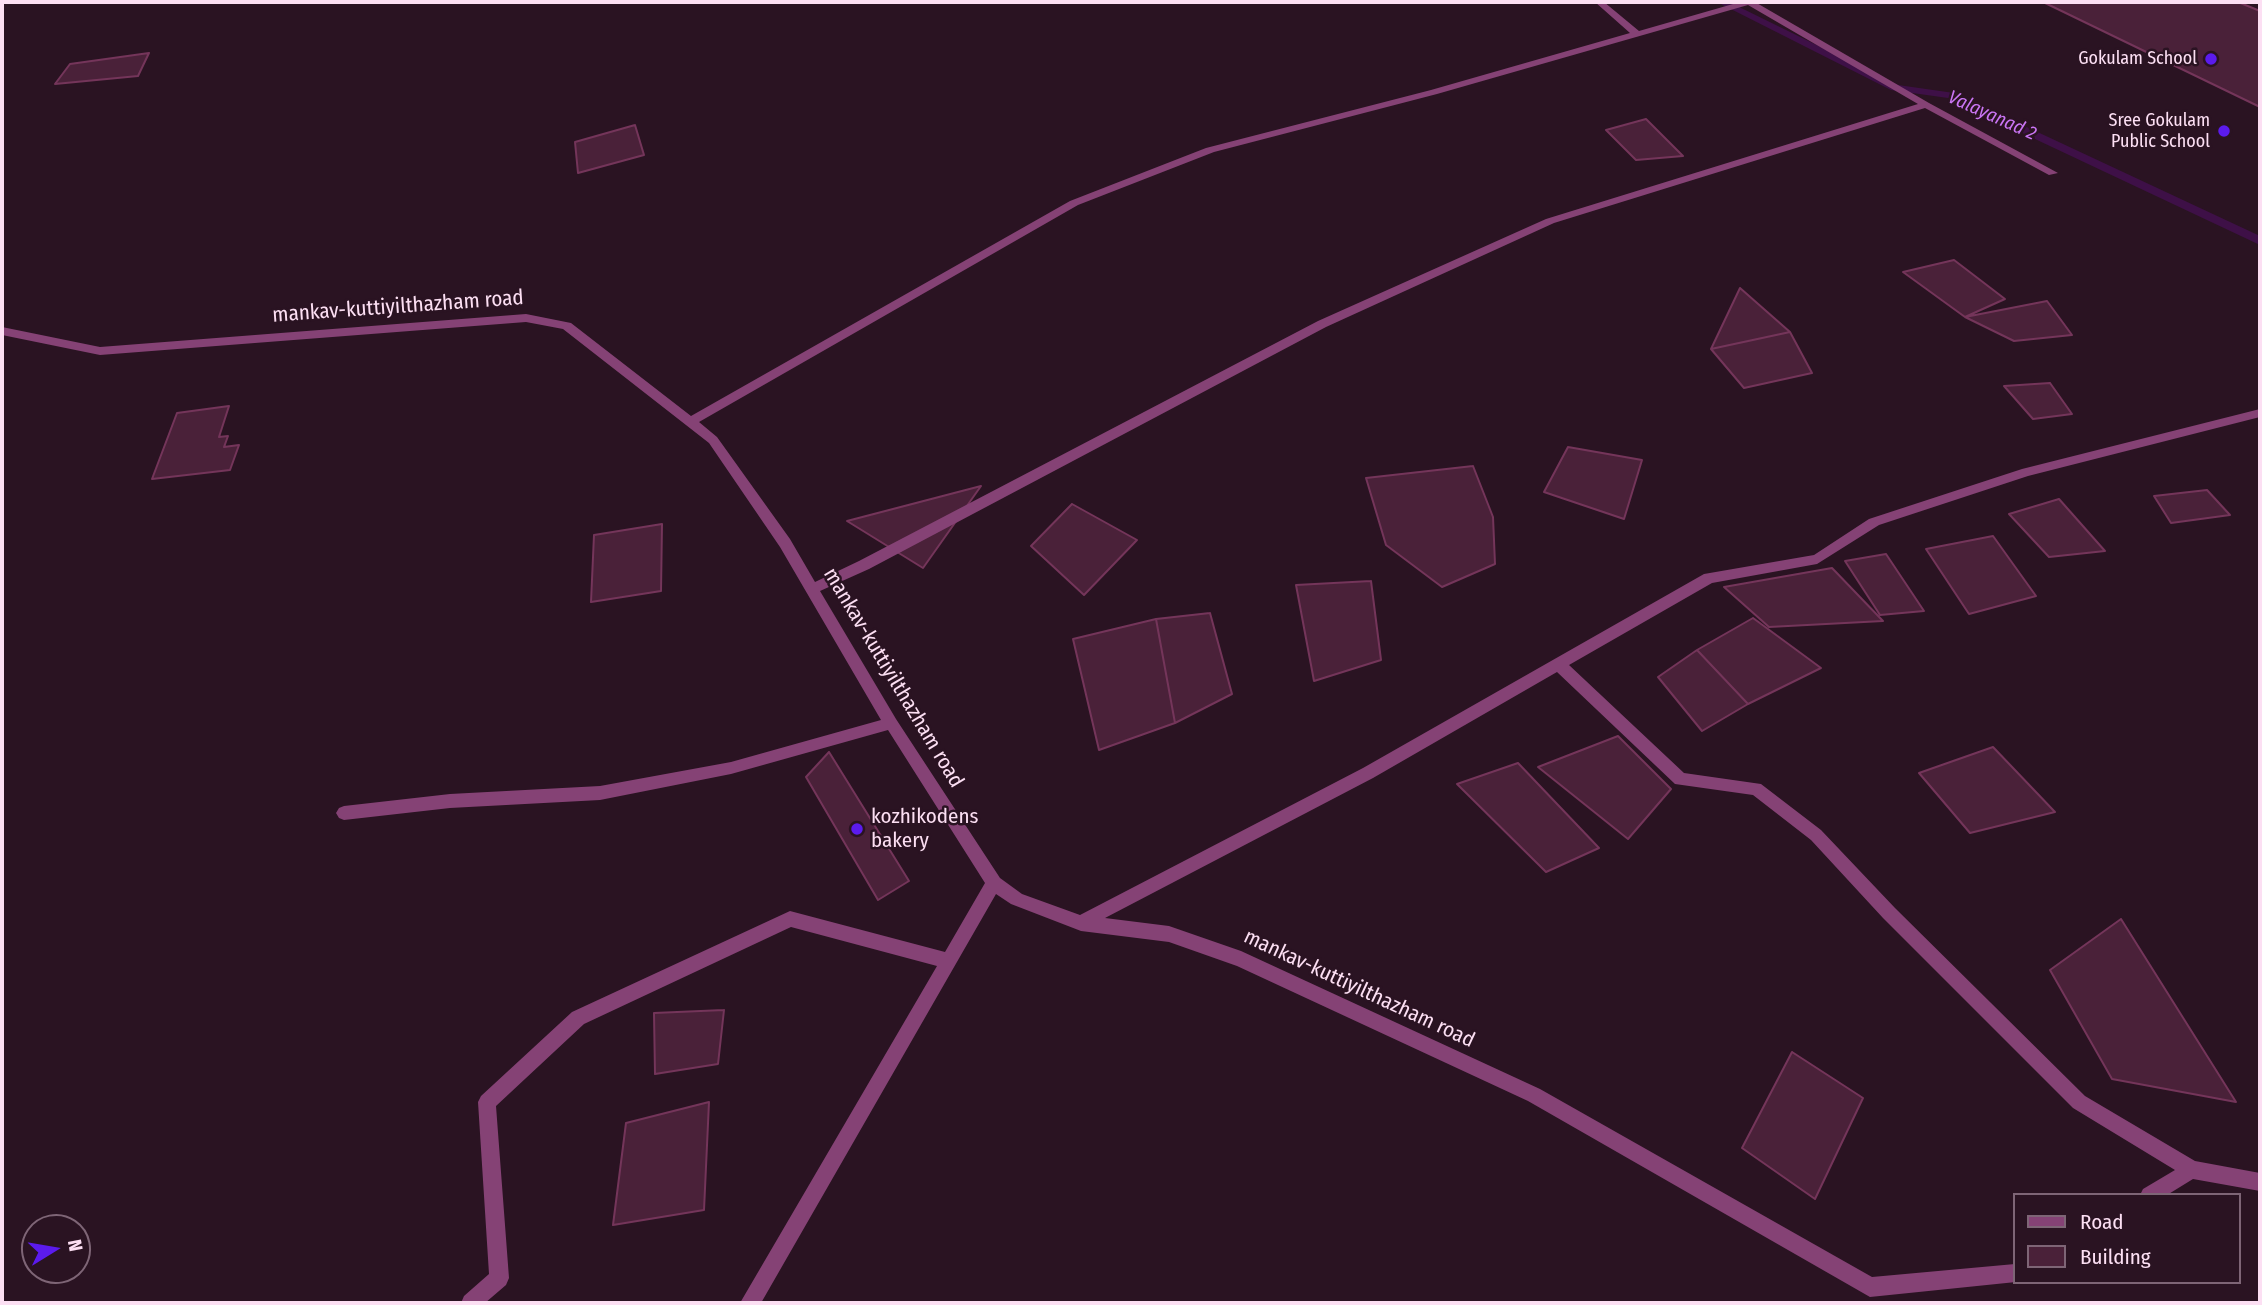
<!DOCTYPE html>
<style>
body{margin:0}
#map{position:relative;width:2262px;height:1305px;overflow:hidden;background:#2a1322;font-family:"Fira Sans Condensed",sans-serif}
canvas{display:block}
.frame{position:absolute;inset:0;border:4px solid #fcdff3;pointer-events:none}
.legend{position:absolute;left:2013px;top:1193px;width:228px;height:91px;box-sizing:border-box;background:#2a1322;border:2px solid #7e6576;margin:0;padding:9px 12px;list-style:none;font-size:21px;color:#fcdff3}
.legend li{display:flex;align-items:center;gap:14px;height:35px}
.legend b{width:35px;border:2px solid #7e6576}
.north{position:absolute;left:21px;top:1214px;width:70px;height:70px;box-sizing:border-box;background:#2a1322;border:2px solid #7e6576;border-radius:50%;rotate:79deg;font-size:19px;font-weight:700;line-height:28px;text-align:center;color:#fcdff3}
.north::after{content:'';display:block;margin:auto;width:24px;height:32px;background:#5b1bed;clip-path:polygon(50% 0,100% 100%,50% 72%,0 100%)}
</style>
<div id="map">
<canvas width="2262" height="1305"></canvas>
<div class="frame"></div>
<ul class="legend">
<li><b style="height:9px;background:#854275"></b>Road</li>
<li><b style="height:19px;background:#4a2139"></b>Building</li>
</ul>
<div class="north">N</div>
</div>
<script>
const ctx = document.querySelector('canvas').getContext('2d');
ctx.lineJoin = 'round';
const shape = rows => new Path2D(rows.map(r => 'M' + r).join(''));
function fillPath(path, color) { ctx.fillStyle = color; ctx.fill(path, 'evenodd'); }
function trace(path, color, width, dash) { ctx.strokeStyle = color; ctx.lineWidth = width; ctx.lineCap = dash ? 'butt' : 'round'; ctx.setLineDash(dash || []); ctx.stroke(path); }
function write(font, color, halo, rows, align = 'center') {
  ctx.font = font + ' "Fira Sans Condensed",sans-serif'; ctx.lineWidth = 5; ctx.setLineDash([]); ctx.textBaseline = 'middle'; ctx.strokeStyle = halo; ctx.fillStyle = color; for (const [text, x, y, turn = 0] of rows) {
    ctx.save(); ctx.translate(x, y); ctx.rotate((+turn || 0) * Math.PI / 180); ctx.textAlign = isNaN(turn) ? turn : align; if (halo) ctx.strokeText(text, 0, 0); ctx.fillText(text, 0, 0); ctx.restore();
  }
}
const stream = shape([
 [1717,2,1729,2,1898,85,1954,93,2260,236,2260,245,1948,98,1891,90,1717,2]
]);
const building = shape([
 [2043,2,2238,2,2260,11,2260,107,2043,2],
 [149,53,138,76,55,84,70,64,149,53],
 [1646,119,1683,156,1636,160,1606,130,1646,119],
 [635,125,644,155,578,173,575,142,635,125],
 [1954,260,2005,299,1965,317,1903,272,1954,260],
 [1740,288,1790,332,1711,349,1740,288],
 [2047,301,2072,335,2014,341,1965,317,2047,301],
 [1790,332,1812,373,1744,388,1711,349,1790,332],
 [2050,383,2072,414,2033,419,2004,386,2050,383],
 [229,406,219,437,228,436,224,447,239,445,230,470,152,479,177,413,229,406],
 [1568,447,1642,460,1624,519,1544,492,1568,447],
 [1473,466,1493,517,1495,564,1442,587,1386,545,1366,478,1473,466],
 [981,486,923,568,847,521,981,486],
 [2207,490,2230,515,2171,523,2154,496,2207,490],
 [2059,499,2105,551,2049,557,2009,514,2059,499],
 [1072,504,1137,540,1084,595,1031,546,1072,504],
 [662,524,661,591,591,602,594,535,662,524],
 [1993,536,2036,596,1969,614,1926,549,1993,536],
 [1886,554,1924,611,1880,615,1845,561,1886,554],
 [1832,568,1883,621,1769,627,1724,587,1832,568],
 [1371,581,1381,660,1314,681,1296,585,1371,581],
 [1210,613,1232,694,1175,723,1156,619,1210,613],
 [1753,618,1821,668,1748,704,1697,650,1753,618],
 [1156,619,1175,723,1099,750,1073,639,1156,619],
 [1697,650,1748,704,1702,731,1658,677,1697,650],
 [1618,736,1671,789,1628,839,1538,767,1618,736],
 [1993,747,2055,812,1970,833,1919,773,1993,747],
 [829,752,909,881,878,900,806,777,829,752],
 [1518,763,1599,848,1546,872,1457,784,1518,763],
 [2121,919,2236,1102,2112,1079,2050,970,2121,919],
 [724,1010,718,1064,655,1074,654,1013,724,1010],
 [1792,1052,1863,1098,1815,1199,1742,1148,1792,1052],
 [709,1102,704,1210,613,1225,626,1123,709,1102]
]);
const street = shape([
 [1595,2,1604,2,1639,31,1740,2,1755,2,1929,103,2058,173,2049,175,1925,108,1554,223,1326,327,869,569,820,591,896,719,1000,878,1022,894,1080,915,1363,768,1704,574,1814,555,1869,519,2022,469,2260,409,2260,417,2028,476,1879,525,1817,564,1712,583,1569,665,1684,773,1761,784,1821,830,1895,908,2085,1096,2195,1161,2260,1173,2260,1191,2193,1179,2167,1195,2140,1195,2143,1189,2175,1170,2073,1108,1883,918,1811,840,1753,795,1675,784,1557,672,1373,778,1105,918,1169,926,1241,951,1540,1089,1872,1277,2015,1264,2016,1282,1870,1297,1528,1101,1237,966,1169,942,1081,931,1011,904,996,894,761,1303,740,1303,937,966,791,927,584,1024,496,1106,509,1278,506,1285,485,1303,461,1303,464,1296,489,1274,478,1102,481,1096,572,1012,790,911,945,952,985,883,888,730,731,774,600,800,450,808,344,820,339,818,336,813,339,808,344,806,450,794,600,786,731,762,881,720,780,547,709,443,563,329,526,322,100,355,2,335,2,327,100,347,526,314,571,323,691,416,1070,201,1206,148,1431,90,1630,33,1595,2],
 [1748,5,1918,104,1546,219,1318,321,859,561,815,582,790,539,717,437,699,422,1078,205,1214,152,1437,94,1748,5]
]);
const markers = [
 [2211,59,7,"#5b1bed"],
 [2224,131,7,"#5b1bed"],
 [857,829,7,"#5b1bed"]
];
const farPoinames = [
 ["Gokulam School",2197,59],
 ["Sree Gokulam",2210,121],
 ["Public School",2210,142]
];
const farWaternames = [
 ["Valayanad 2",1992,116,24]
];
const streetNames = [
 ["mankav-kuttiyilthazham road",398,307,-4],
 ["mankav-kuttiyilthazham road",893,678,59],
 ["mankav-kuttiyilthazham road",1359,989,25]
];
const poiNames = [
 ["kozhikodens",871,817],
 ["bakery",871,841]
];
fillPath(stream, '#3e1047');
fillPath(building, '#4a2139');
trace(building, '#74355a', 2);
fillPath(street, '#854275');
for (const [x, y, r, color] of markers) { const dot = new Path2D(); dot.arc(x, y, r, 0, 2 * Math.PI); ctx.fillStyle = color; ctx.fill(dot); trace(dot, '#2a1322', 2.5); }
write('18px', '#fcdff3', '#2a1322', farPoinames, 'right');
write('italic 19px', '#ca75f4', '#2a1322', farWaternames);
write('21px', '#fcdff3', '#2a1322', streetNames);
write('21px', '#fcdff3', '#2a1322', poiNames, 'left');
</script>
